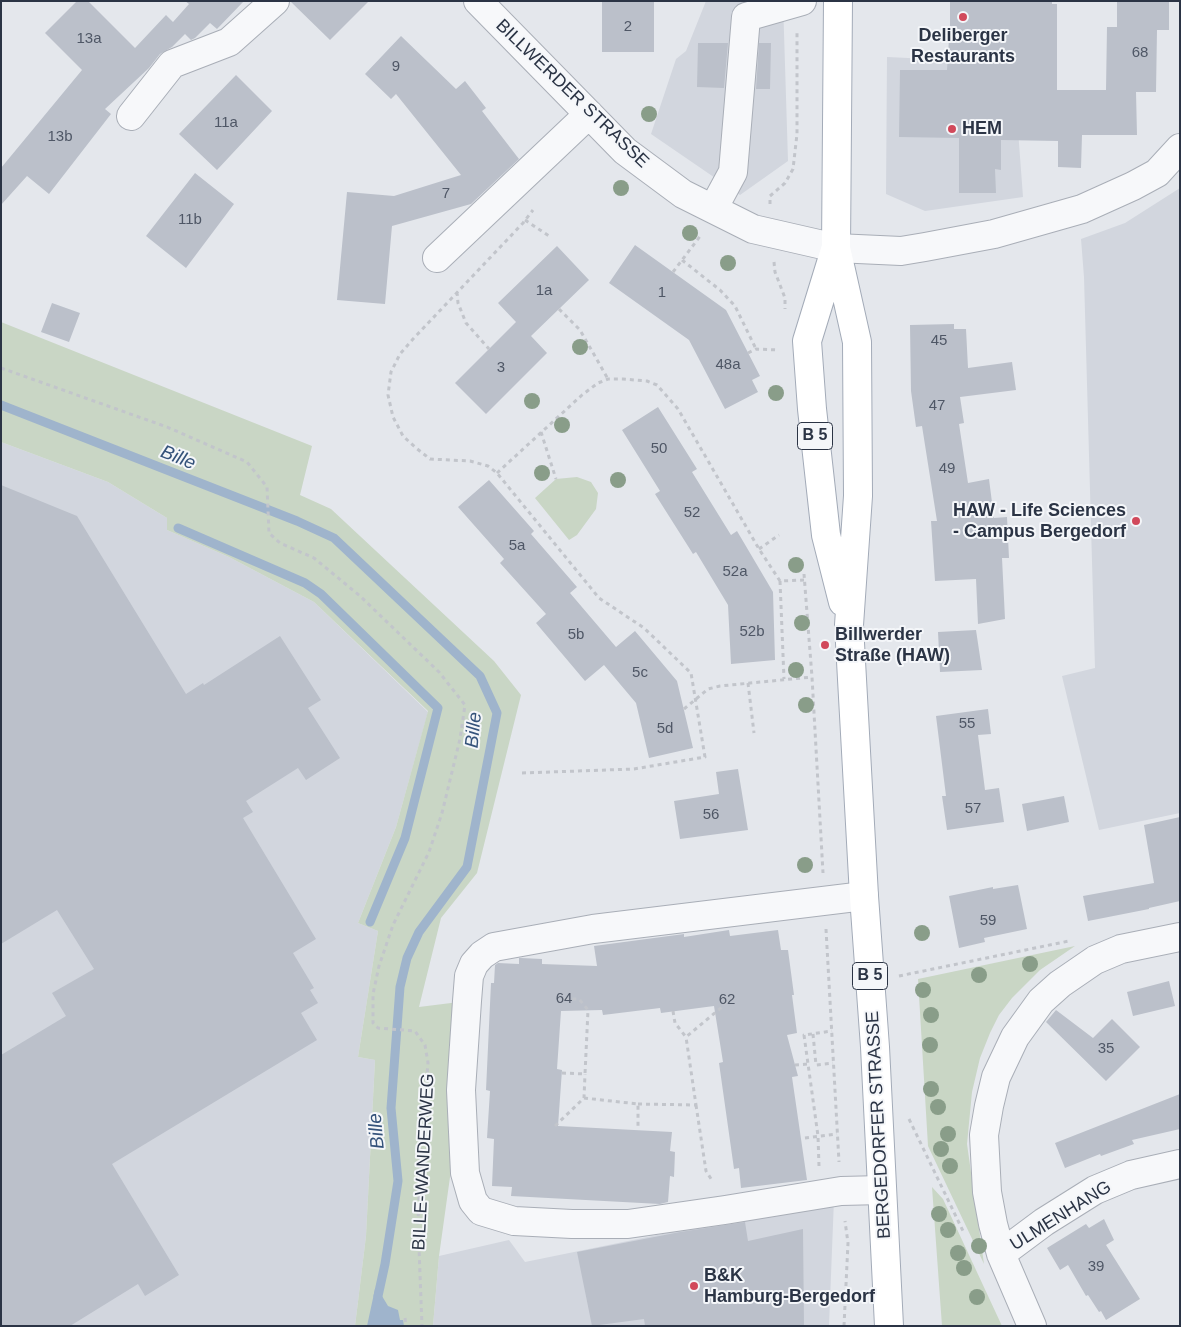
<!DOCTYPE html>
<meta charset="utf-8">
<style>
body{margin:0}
#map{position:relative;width:1181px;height:1327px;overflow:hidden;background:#e4e7ec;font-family:Helvetica,sans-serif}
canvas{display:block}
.frame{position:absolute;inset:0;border:2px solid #2b3445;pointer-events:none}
</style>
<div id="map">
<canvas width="1181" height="1327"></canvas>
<div class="frame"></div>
</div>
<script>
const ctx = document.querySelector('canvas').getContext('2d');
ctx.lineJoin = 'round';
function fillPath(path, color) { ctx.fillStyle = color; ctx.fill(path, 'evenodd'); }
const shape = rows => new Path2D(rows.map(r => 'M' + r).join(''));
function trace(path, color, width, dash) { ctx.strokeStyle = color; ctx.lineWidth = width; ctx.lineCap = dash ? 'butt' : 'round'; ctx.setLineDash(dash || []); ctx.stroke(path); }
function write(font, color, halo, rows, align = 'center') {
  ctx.font = font + ' Helvetica,sans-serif'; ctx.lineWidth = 4; ctx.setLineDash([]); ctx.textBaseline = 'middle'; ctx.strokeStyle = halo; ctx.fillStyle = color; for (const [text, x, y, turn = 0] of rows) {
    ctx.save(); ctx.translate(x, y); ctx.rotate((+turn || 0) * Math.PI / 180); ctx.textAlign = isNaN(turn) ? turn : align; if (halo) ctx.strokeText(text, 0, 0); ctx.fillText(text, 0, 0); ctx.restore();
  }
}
const built = shape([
 [706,1,783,1,788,161,740,195,651,134,676,59,686,51],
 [887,57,1013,63,1023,197,925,211,886,194],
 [1180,188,1180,813,1099,830,1062,676,1095,668,1084,277,1081,239,1125,223],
 [1,442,108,482,167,518,167,530,229,557,314,602,428,712,396,827,358,923,378,931,358,1057,375,1060,366,1236,355,1326,1,1326],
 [834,1199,829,1326,433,1326,439,1256,509,1240,525,1262]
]);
const green = shape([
 [1,322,312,446,300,495,331,509,494,661,521,695,477,873,441,918,419,1007,459,1002,451,1170,439,1256,433,1326,355,1326,366,1236,375,1060,358,1057,378,931,358,923,396,827,428,711,314,602,229,557,167,530,167,518,108,482,1,442],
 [577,477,591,482,598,493,596,509,577,535,569,540,535,498,556,479],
 [1075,946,1040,970,1012,998,999,1015,990,1033,980,1058,972,1092,967,1144,984,1264,928,1146,918,979],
 [932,1187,943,1199,1002,1326,942,1326]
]);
const water = shape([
 [380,1285,382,1296,388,1306,398,1310,400,1320,403,1320,404,1326,367,1326,375,1289]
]);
const stream = shape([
 [1,405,297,521,334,538,480,676,497,713,467,867,419,932,407,958,400,987,391,1108,398,1181,385,1264,378,1296],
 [178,528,305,583,321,594,438,708,405,838,370,922]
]);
const building = shape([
 [77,1,88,1,135,48,166,15,173,22,189,4,185,1,244,1,217,29,210,23,195,38,191,40,185,34,172,47,160,54,149,68,105,109,111,114,49,194,27,176,1,205,1,168,82,70,45,33],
 [290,1,369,1,330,40],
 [602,1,654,1,654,52,602,52],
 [950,1,1052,1,1052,4,1057,4,1057,90,1106,90,1107,27,1117,27,1117,1,1169,1,1169,30,1157,30,1156,92,1136,92,1137,135,1082,135,1081,168,1058,167,1058,141,1001,140,1001,170,995,169,996,193,959,193,959,138,899,137,900,70,947,70,949,39,950,38],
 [401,36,456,89,465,81,486,108,482,111,519,159,471,204,392,226,385,304,337,300,347,192,394,196,461,175,396,94,391,99,365,74],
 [698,43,728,43,724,88,697,87],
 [759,43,771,43,770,89,756,89],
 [236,75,272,111,217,170,179,134],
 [195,173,234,204,186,268,146,236],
 [635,245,726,310,760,376,752,380,758,392,725,409,689,340,609,283],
 [557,246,589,280,531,336,547,353,486,414,455,383,516,322,498,303],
 [52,303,80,313,69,342,41,332],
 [954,324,954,329,966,329,968,368,1012,362,1016,390,960,397,964,423,959,424,968,483,989,479,994,518,1007,517,1009,558,1002,558,1005,619,978,624,976,579,935,581,931,521,937,521,922,426,916,427,911,391,910,325],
 [658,407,697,469,692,472,731,535,737,531,773,592,775,660,731,664,728,605,696,552,693,554,655,494,660,491,622,430],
 [489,480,534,531,531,534,577,587,570,593,616,647,635,631,677,681,693,748,649,758,636,703,604,665,585,681,536,623,546,614,500,563,504,559,458,507],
 [1,485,77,516,186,694,203,683,204,685,280,636,321,700,308,708,340,758,306,780,298,768,246,801,253,812,243,818,316,939,293,953,314,988,310,990,318,1003,301,1013,317,1040,112,1164,179,1275,145,1296,138,1284,70,1326,1,1326,1,1055,66,1016,52,993,94,969,57,910,1,944],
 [976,630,982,670,940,672,938,632],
 [988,709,991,734,978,735,985,790,999,788,1004,822,947,830,942,796,946,796,936,716],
 [738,769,748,830,680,839,674,801,719,794,716,772],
 [1064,796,1069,822,1027,831,1022,804],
 [1180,817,1180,901,1149,908,1149,909,1088,921,1083,896,1154,883,1144,825],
 [1018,885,1027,929,984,938,985,942,959,948,949,896,993,887,993,889],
 [729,930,730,936,778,930,781,950,788,950,794,995,792,995,797,1033,787,1035,798,1076,792,1077,807,1180,741,1188,739,1168,734,1169,719,1063,723,1062,714,1006,661,1013,660,1008,603,1015,602,1010,561,1011,557,1069,562,1070,558,1126,672,1132,670,1151,675,1152,674,1177,670,1176,668,1202,660,1204,511,1196,512,1187,492,1186,494,1139,487,1138,490,1091,486,1090,491,983,494,983,495,965,498,963,519,964,519,958,521,958,542,959,542,964,597,966,594,946,684,934,684,937],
 [1169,981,1175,1006,1133,1016,1127,992],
 [1056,1010,1093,1038,1112,1019,1140,1047,1106,1081,1046,1022],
 [1180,1094,1180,1129,1132,1140,1134,1144,1101,1156,1100,1154,1065,1168,1055,1143],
 [1104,1219,1114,1240,1106,1245,1140,1299,1106,1320,1101,1311,1099,1312,1088,1295,1086,1296,1068,1265,1060,1270,1047,1248,1086,1224,1089,1228],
 [745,1222,748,1241,803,1229,804,1326,645,1326,644,1319,592,1326,577,1252,680,1232]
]);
const path = shape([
 [770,204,770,196,785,183,793,169,797,134,797,32],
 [525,220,549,236],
 [682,260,720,290,735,306,756,349],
 [774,262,775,272,785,298,785,309],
 [673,272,701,235],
 [457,292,458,303,466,323,489,349],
 [559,309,580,330,608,379],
 [748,353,756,349,779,350],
 [1,368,167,427,247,462,267,487,269,533,280,543,314,558,360,596,439,672,465,705,460,739,442,813,429,852,393,925,379,966,373,994,373,1023,378,1028,415,1031,425,1045,428,1063,421,1145,418,1222,422,1326],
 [541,432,556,479],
 [497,473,582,395,598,383,608,379,623,379,647,381,657,385,678,409,759,549,780,581,804,580],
 [759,549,779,535],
 [804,574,812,677,823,873],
 [780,581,784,679],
 [748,683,754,733],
 [684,709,708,689,720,686,812,677],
 [522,773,634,769,705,757,691,673,644,628,599,598,497,473,488,466,470,461,430,459,416,448,403,436,393,417,388,395,391,372,400,354,413,339,523,223,533,210],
 [826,929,839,1162],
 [899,976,1069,941],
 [673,1011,675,1023,686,1037,722,1007,727,1000],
 [813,1034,816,1065,833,1063],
 [795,1065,808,1064],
 [562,1073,585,1074,588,1010,579,999,564,999],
 [584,1098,638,1104,638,1127],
 [638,1104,696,1105,686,1037],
 [696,1105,706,1171,713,1182],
 [909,1119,963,1231],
 [555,1126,584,1098,585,1074],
 [805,1138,837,1134],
 [819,1166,818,1136,804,1035,832,1031],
 [405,1318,406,1326],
 [844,1326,848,1243,845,1221]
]);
const minor = shape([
 [478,1,625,151,683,194,753,229,836,248,901,251,925,247,994,234,1082,209,1133,186,1157,173,1180,148],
 [131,116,172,64,229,42,275,1],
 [713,209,733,172,746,17,802,1],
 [437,258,589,114],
 [864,896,593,929,494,947,482,955,474,964,469,976,467,1001,461,1090,465,1173,473,1201,481,1211,514,1221,572,1224,628,1224,725,1210,841,1191,882,1190],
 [1001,1254,1044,1222,1095,1190,1131,1175,1180,1164],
 [1032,1326,1001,1254,993,1224,987,1192,984,1135,989,1106,996,1077,1015,1037,1041,1001,1060,984,1095,960,1121,949,1180,937]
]);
const major = shape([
 [838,1,836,248,857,342,858,496,849,625,864,896,875,1047,889,1326],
 [835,250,807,341,812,409,826,535,843,602]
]);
const trees = [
 [649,114],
 [621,188],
 [690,233],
 [728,263],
 [580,347],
 [776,393],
 [532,401],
 [562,425],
 [542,473],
 [618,480],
 [796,565],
 [802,623],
 [796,670],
 [806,705],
 [805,865],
 [922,933],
 [1030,964],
 [979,975],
 [923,990],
 [931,1015],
 [930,1045],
 [931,1089],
 [938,1107],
 [948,1134],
 [941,1149],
 [950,1166],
 [939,1214],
 [948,1230],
 [979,1246],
 [958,1253],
 [964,1268],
 [977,1297]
];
const markers = [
 [963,17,5,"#d1495b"],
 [952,129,5,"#d1495b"],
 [1136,521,5,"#d1495b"],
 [825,645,5,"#d1495b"],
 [694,1286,5,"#d1495b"]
];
const numberNames = [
 ["2",628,27],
 ["13a",89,39],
 ["68",1140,53],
 ["9",396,67],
 ["11a",226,123],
 ["13b",60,137],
 ["7",446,194],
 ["11b",190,220],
 ["1a",544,291],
 ["1",662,293],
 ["45",939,341],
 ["48a",728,365],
 ["3",501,368],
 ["47",937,406],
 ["50",659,449],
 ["49",947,469],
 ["52",692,513],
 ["5a",517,546],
 ["52a",735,572],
 ["52b",752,632],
 ["5b",576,635],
 ["5c",640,673],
 ["55",967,724],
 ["5d",665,729],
 ["57",973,809],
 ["56",711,815],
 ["59",988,921],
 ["64",564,999],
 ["62",727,1000],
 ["35",1106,1049],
 ["39",1096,1267]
];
const shields = [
 [815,436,35],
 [870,976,35]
];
const shieldNames = [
 ["B 5",815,436],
 ["B 5",870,976]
];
const poiNames = [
 ["Deliberger",963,36,"center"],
 ["Restaurants",963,57,"center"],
 ["HEM",962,129],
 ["HAW - Life Sciences",1126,511,"right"],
 ["- Campus Bergedorf",1126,532,"right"],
 ["Billwerder",835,635],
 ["Straße (HAW)",835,656],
 ["B&K",704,1276],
 ["Hamburg-Bergedorf",704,1297]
];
const streetNames = [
 ["BILLWERDER STRASSE",572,94,44],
 ["BERGEDORFER STRASSE",879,1125,-93],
 ["BILLE-WANDERWEG",424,1162,-87],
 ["ULMENHANG",1061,1216,-32]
];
const waterNames = [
 ["Bille",178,458,22],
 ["Bille",474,730,-84],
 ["Bille",377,1131,-95]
];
fillPath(built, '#d2d6de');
fillPath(green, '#c9d6c5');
fillPath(water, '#9fb4cc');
trace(stream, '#9fb4cc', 9);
fillPath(building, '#bbc0ca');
trace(minor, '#a9aeb7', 30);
trace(major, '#a3abb8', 30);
trace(path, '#c2c5cb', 3, [4, 4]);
trace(minor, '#f7f8fa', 28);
trace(major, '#fff', 28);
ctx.fillStyle = '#899d89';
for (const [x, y] of trees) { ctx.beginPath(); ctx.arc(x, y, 8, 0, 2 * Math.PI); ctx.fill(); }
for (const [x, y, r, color] of markers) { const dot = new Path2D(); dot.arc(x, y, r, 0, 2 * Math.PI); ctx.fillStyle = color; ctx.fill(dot); trace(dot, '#f4f6f9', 2); }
write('15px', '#4f5766', null, numberNames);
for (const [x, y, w] of shields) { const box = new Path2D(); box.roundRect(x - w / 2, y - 13.5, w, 27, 4); ctx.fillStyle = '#f4f6f9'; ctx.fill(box); trace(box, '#2b3445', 1); }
write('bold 16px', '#2b3445', null, shieldNames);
write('bold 18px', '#2b3445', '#f4f6f9', poiNames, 'left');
write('18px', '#2b3445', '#f4f6f9', streetNames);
write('italic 19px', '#34527a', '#f4f6f9', waterNames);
</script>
